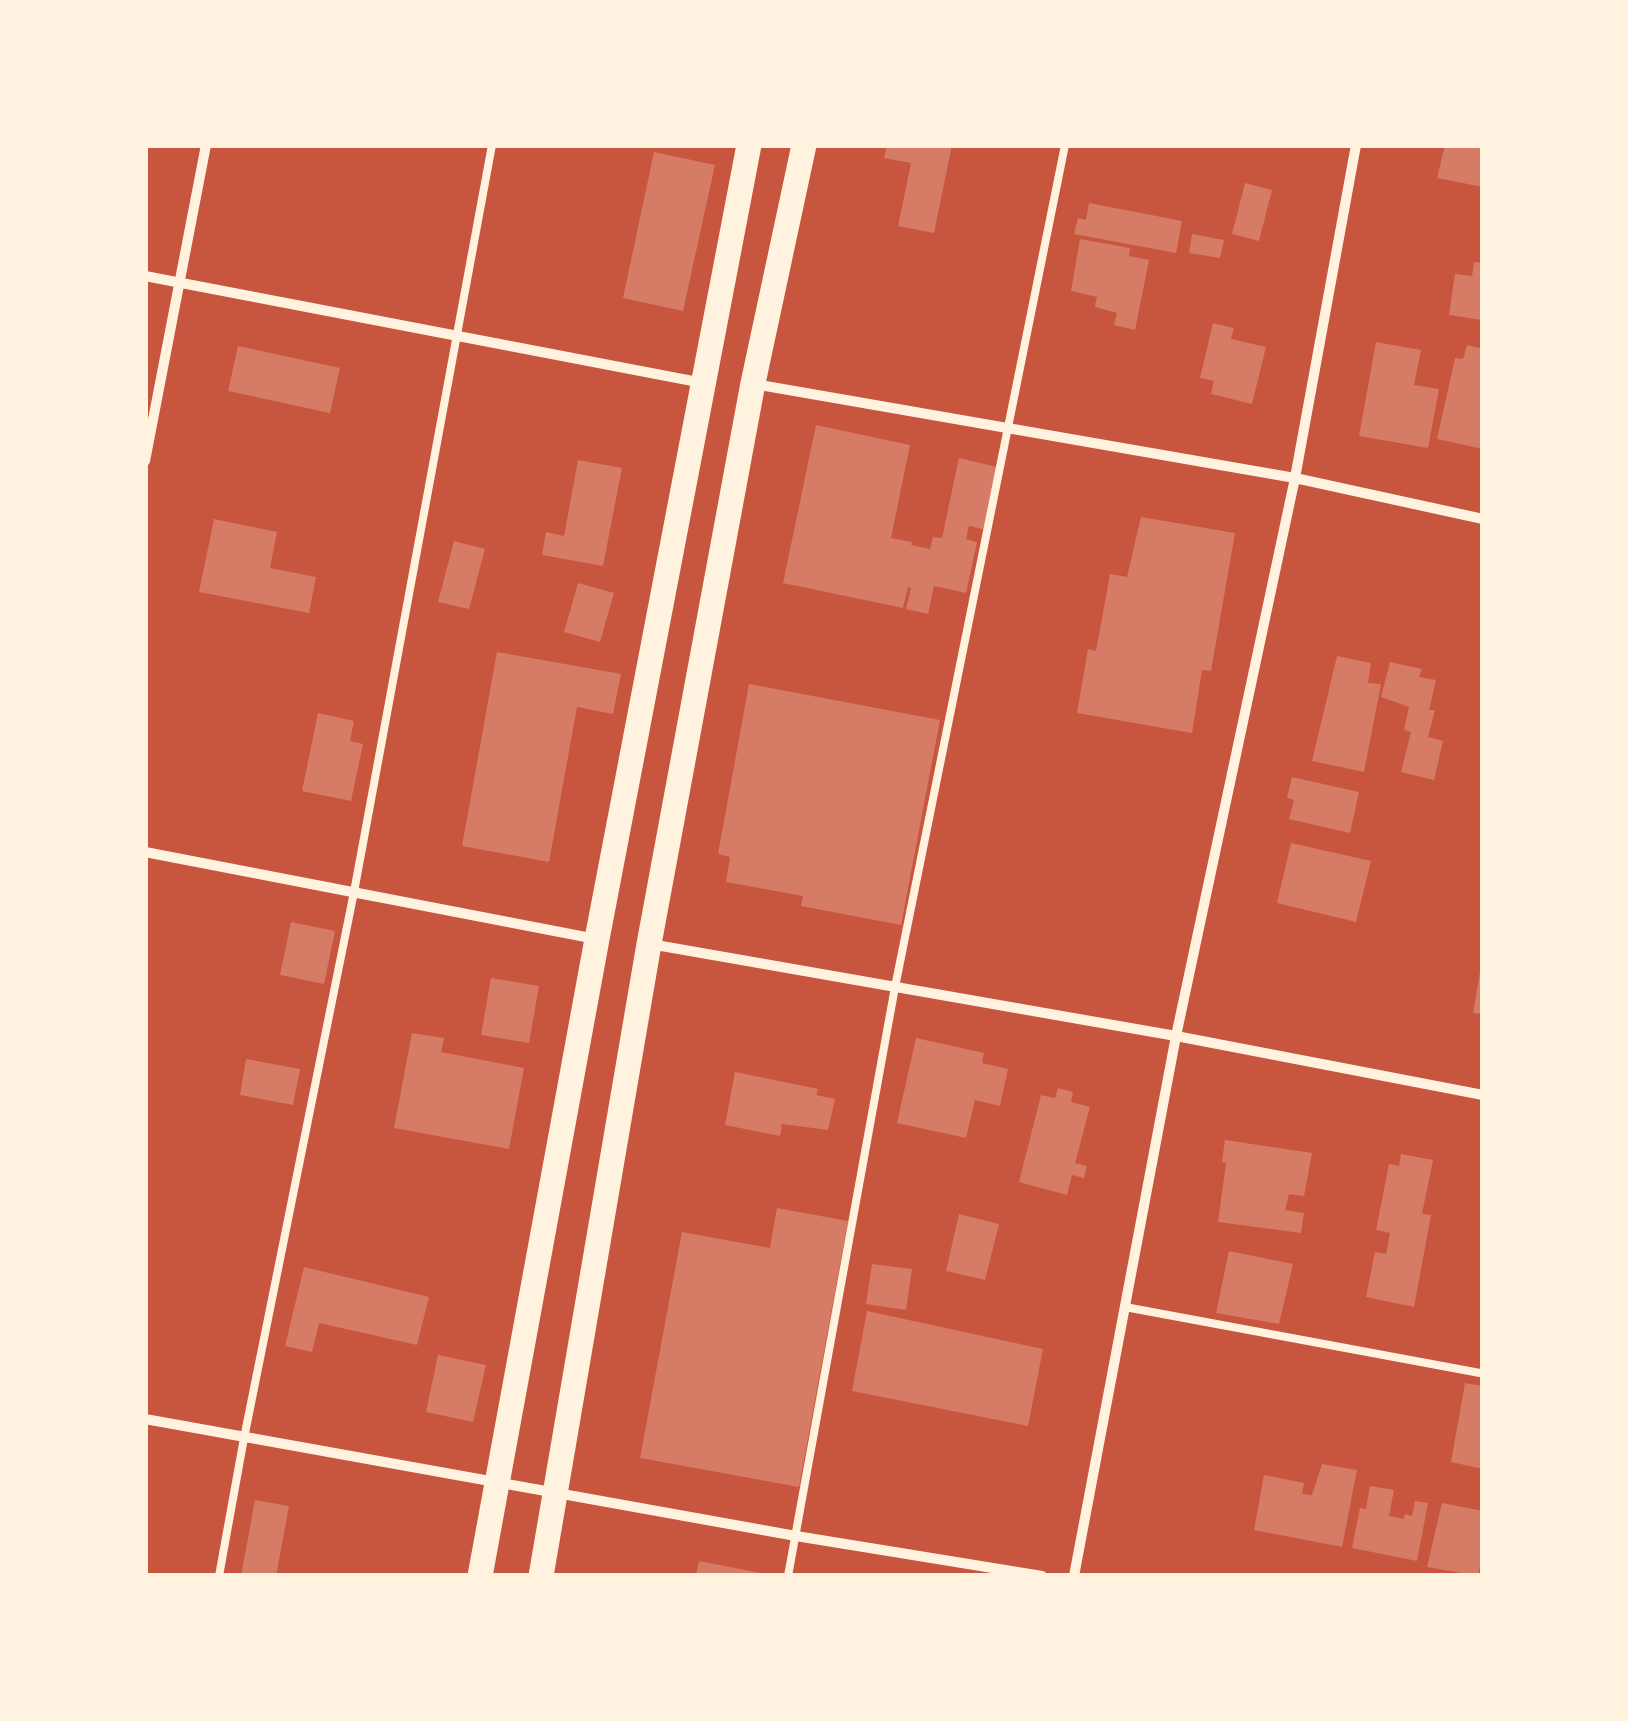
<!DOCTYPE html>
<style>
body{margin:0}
#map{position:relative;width:1628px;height:1721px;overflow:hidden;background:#c8553d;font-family:"Source Serif 4",serif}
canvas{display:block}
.frame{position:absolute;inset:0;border:148px solid #fff3e0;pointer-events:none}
</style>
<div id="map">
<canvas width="1628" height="1721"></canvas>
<div class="frame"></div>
</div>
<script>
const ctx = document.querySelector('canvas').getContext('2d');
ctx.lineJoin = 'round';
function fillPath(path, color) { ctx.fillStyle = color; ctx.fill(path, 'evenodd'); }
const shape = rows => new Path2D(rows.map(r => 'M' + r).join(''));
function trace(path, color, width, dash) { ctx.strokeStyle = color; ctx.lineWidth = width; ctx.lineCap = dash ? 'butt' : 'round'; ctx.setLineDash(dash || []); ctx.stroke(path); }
const building = shape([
 [887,145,952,145,934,233,898,226,911,163,884,158],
 [1445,145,1483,145,1483,187,1437,178],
 [654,152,715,165,683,311,623,298],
 [1245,183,1272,190,1259,241,1232,234],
 [1089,203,1182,221,1176,253,1074,234,1078,218,1086,220],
 [1192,234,1224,240,1220,258,1189,253],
 [1080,239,1130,248,1129,256,1149,260,1135,330,1114,325,1117,313,1095,307,1097,297,1071,291],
 [1474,262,1483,263,1482,320,1449,315,1455,274,1472,276],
 [1213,323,1234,328,1231,339,1266,347,1252,404,1211,394,1214,381,1200,378],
 [1376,342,1421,350,1414,385,1439,389,1428,448,1359,436],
 [1467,345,1483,349,1483,449,1437,439,1455,358,1463,359],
 [238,346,340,368,330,413,228,391],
 [816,425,910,445,891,538,912,542,911,545,930,549,933,537,942,538,959,458,1001,468,987,530,969,526,966,539,977,542,966,593,934,586,928,614,906,609,911,588,908,587,903,608,783,583],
 [578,460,622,468,603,566,542,555,546,532,564,536],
 [1141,517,1235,533,1211,671,1202,670,1192,733,1077,713,1088,649,1096,651,1110,574,1127,577],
 [214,519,277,532,270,568,316,577,309,613,199,592],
 [454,541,485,549,469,609,438,602],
 [578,583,614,593,600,642,564,632],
 [497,652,621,674,613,714,577,707,549,862,462,846],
 [1337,656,1371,663,1368,683,1381,684,1364,772,1312,761],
 [1390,662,1422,669,1419,677,1436,680,1429,710,1435,710,1428,737,1443,741,1434,780,1401,772,1411,732,1404,730,1409,707,1381,697],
 [749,684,940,720,901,925,801,906,803,896,726,882,730,857,718,854],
 [318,713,354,721,350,741,363,744,351,801,302,791],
 [1292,777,1359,792,1350,833,1289,819,1294,800,1287,798],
 [1291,843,1371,861,1356,922,1277,903],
 [291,922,335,931,324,984,280,975],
 [1481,966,1483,966,1483,1014,1473,1013],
 [491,978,539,986,529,1043,481,1035],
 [412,1033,444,1038,441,1052,524,1068,509,1149,394,1128],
 [916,1038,984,1053,982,1063,1008,1069,1000,1106,975,1100,966,1138,897,1123],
 [246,1059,300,1069,293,1105,240,1095],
 [735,1072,818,1089,816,1095,835,1099,828,1130,782,1124,780,1136,725,1125],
 [1058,1088,1073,1092,1071,1102,1090,1107,1075,1163,1087,1166,1084,1178,1072,1175,1067,1195,1019,1182,1041,1095,1055,1098],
 [1225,1140,1312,1153,1304,1196,1289,1194,1285,1210,1304,1213,1301,1233,1218,1222,1226,1163,1222,1162],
 [1401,1154,1433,1160,1422,1214,1431,1215,1414,1307,1366,1297,1375,1252,1386,1254,1390,1233,1376,1230,1389,1164,1399,1166],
 [777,1208,848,1221,799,1487,640,1458,682,1232,770,1248],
 [959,1214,999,1224,985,1280,946,1271],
 [1229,1251,1293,1264,1279,1324,1216,1313],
 [872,1264,912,1269,906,1310,866,1304],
 [304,1267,429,1297,417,1345,319,1323,312,1352,285,1346],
 [867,1311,1043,1349,1028,1426,852,1391],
 [438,1355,486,1365,473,1422,426,1412],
 [1465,1383,1483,1386,1483,1469,1451,1462],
 [1322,1464,1357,1470,1342,1547,1254,1530,1264,1475,1304,1483,1302,1494,1312,1495],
 [1370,1486,1394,1490,1389,1516,1404,1519,1405,1514,1412,1516,1415,1501,1428,1503,1417,1561,1352,1548,1360,1508,1366,1509],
 [255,1500,289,1506,276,1576,241,1576],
 [1442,1503,1483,1511,1483,1553,1478,1576,1427,1567],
 [699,1561,766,1574,765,1576,696,1576]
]);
const service = shape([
 [1125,1307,1480,1373],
 [219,1576,244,1438,354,892,492,145],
 [788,1576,895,987,1065,145]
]);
const minor = shape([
 [145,276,703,383],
 [754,384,1295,478,1483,519],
 [145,461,206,145],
 [145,852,596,939],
 [650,944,1176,1036,1483,1095],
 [145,1419,796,1536,1042,1576],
 [1074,1576,1176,1036,1295,478,1356,145]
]);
const primary = shape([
 [480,1576,597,939,749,145],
 [541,1576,649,944,753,383,804,145]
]);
fillPath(building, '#d67c66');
trace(service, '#fff3e0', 8);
trace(minor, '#fff3e0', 10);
trace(primary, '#fff3e0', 25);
</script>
